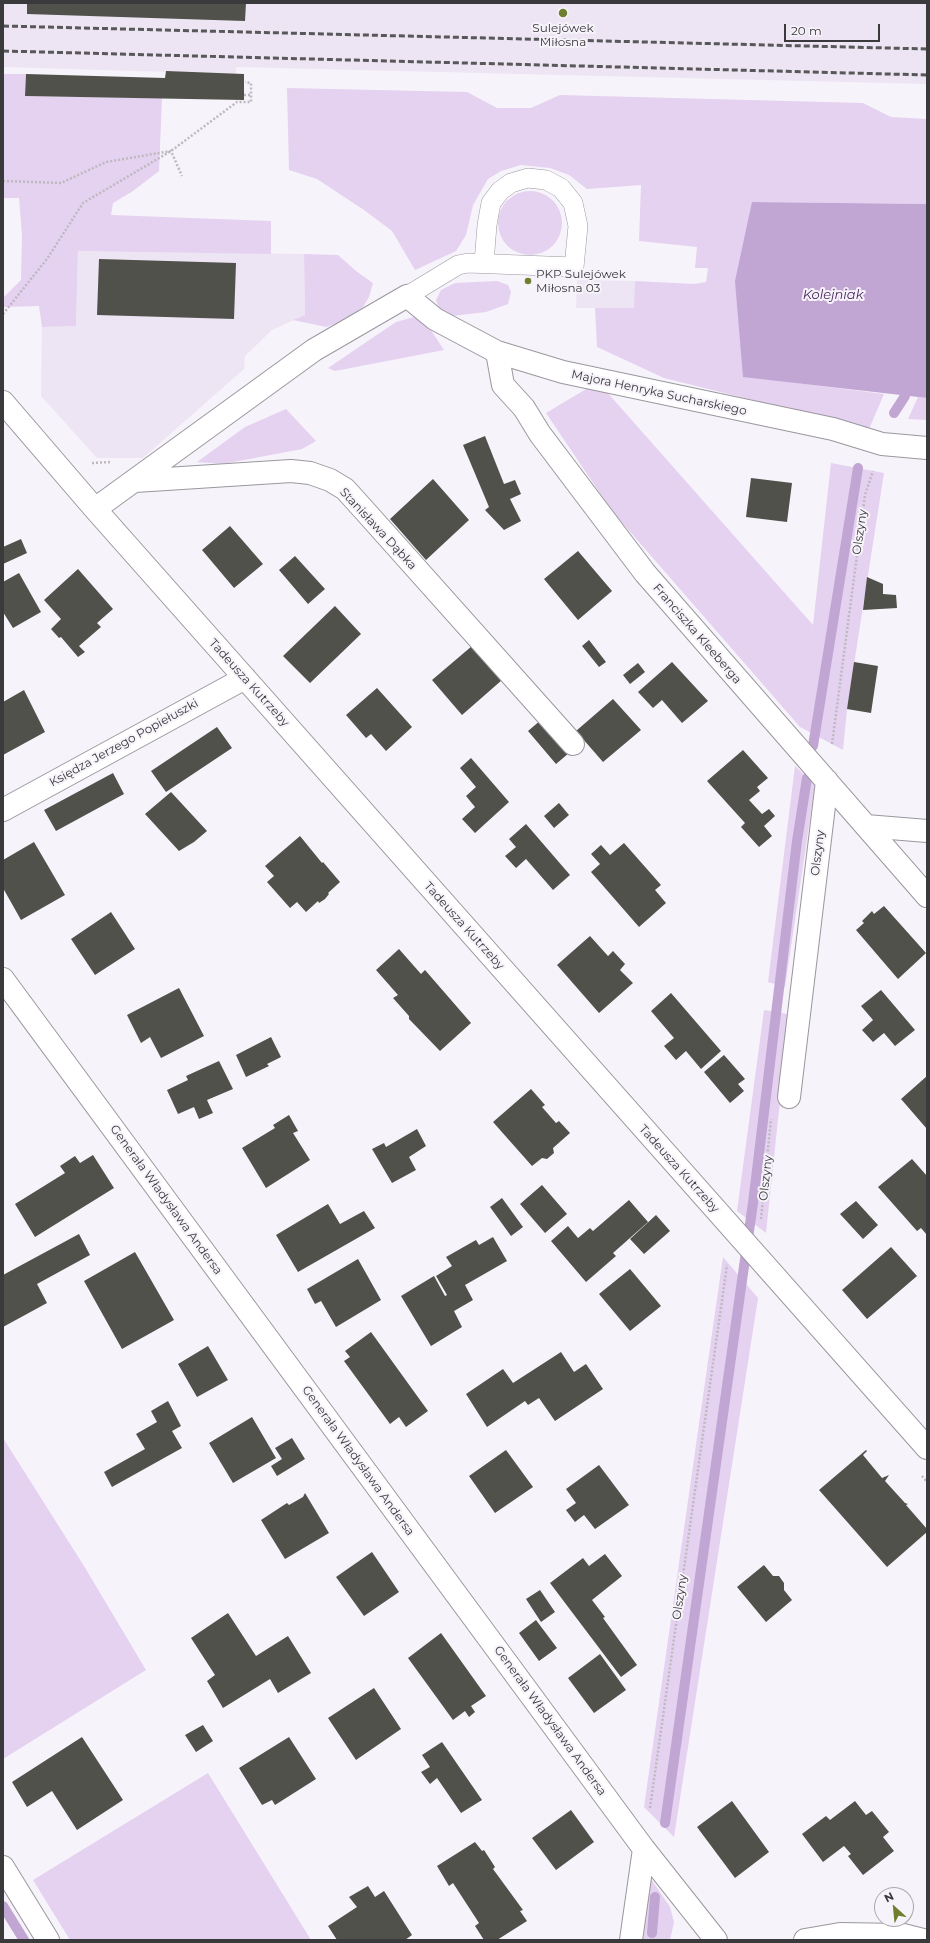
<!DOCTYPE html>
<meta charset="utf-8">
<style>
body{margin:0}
#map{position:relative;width:930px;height:1943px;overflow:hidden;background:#f7f3fa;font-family:Montserrat,sans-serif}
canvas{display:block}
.frame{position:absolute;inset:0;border:4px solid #3a393b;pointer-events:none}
.north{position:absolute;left:874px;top:1887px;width:40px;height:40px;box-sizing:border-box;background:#f7f3fa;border:1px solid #aba9ae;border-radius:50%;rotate:333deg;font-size:11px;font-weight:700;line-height:16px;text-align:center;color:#3a393b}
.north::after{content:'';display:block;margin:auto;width:14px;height:18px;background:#6e802f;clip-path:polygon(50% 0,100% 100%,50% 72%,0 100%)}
.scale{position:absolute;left:784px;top:24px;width:96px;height:18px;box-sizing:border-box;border:2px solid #3a393b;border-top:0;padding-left:5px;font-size:12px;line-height:14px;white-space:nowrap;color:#3a393b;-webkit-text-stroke:3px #f7f3fa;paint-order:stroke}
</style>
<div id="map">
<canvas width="930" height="1943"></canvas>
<div class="frame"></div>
<div class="north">N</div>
<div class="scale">20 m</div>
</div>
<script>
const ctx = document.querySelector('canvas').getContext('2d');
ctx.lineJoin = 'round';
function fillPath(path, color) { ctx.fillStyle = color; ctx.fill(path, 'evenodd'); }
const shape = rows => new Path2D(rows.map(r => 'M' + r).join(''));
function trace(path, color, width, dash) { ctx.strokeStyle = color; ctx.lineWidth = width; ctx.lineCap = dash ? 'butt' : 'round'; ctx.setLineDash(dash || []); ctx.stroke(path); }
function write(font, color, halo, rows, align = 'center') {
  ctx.font = font + ' Montserrat,sans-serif'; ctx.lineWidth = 4; ctx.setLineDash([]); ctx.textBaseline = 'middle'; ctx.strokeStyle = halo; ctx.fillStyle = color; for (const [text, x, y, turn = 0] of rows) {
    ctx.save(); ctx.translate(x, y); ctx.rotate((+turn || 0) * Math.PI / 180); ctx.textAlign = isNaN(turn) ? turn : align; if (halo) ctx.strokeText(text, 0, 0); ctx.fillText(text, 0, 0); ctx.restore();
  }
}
const built = shape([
 [3,3,927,3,927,84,236,67,236,74,3,67],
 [78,251,304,254,305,315,272,330,245,356,244,369,143,458,97,458,41,396,42,327,76,326],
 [577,280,635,281,635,308,576,308]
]);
const green = shape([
 [3,74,26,74,25,96,162,98,159,171,133,191,113,203,111,215,271,221,271,254,78,251,76,326,42,327,39,306,3,307,3,298,21,280,22,235,19,198,3,198],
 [287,88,467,92,497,108,531,108,560,95,863,103,891,117,927,119,927,204,753,202,743,376,884,394,869,429,664,378,597,347,595,308,634,308,635,281,694,284,706,282,708,268,695,268,697,247,639,241,641,185,587,189,569,175,550,168,521,165,501,171,488,179,473,205,466,235,456,251,415,270,392,231,364,210,317,179,289,170],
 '498 223a32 32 0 1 1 64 0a32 32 0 1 1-64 0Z',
 [304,254,338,255,356,271,373,283,369,297,363,307,347,320,326,327,293,320,305,315],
 [497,281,508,285,511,292,508,304,486,312,452,316,439,309,436,300,441,290,455,283],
 [421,315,444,350,335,371,328,368,396,322],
 [598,382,813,625,831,463,884,473,847,709,843,750,800,727,612,511,546,413],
 [918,397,927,398,927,420,908,419],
 [286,409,316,441,302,449,223,464,197,462,245,427],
 [795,766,815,785,785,987,768,982],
 [764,1010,793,1015,779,1110,766,1233,737,1211],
 [723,1257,758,1298,674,1837,644,1807],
 [3,1438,84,1566,146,1670,3,1759],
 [208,1773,311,1940,70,1940,33,1880],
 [647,1873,670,1907,674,1922,670,1940,640,1940]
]);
const water = shape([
 [752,202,927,204,927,398,743,377,735,281]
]);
const stream = shape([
 [894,413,905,396],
 [813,746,858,468],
 [665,1823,753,1203,797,841,807,778],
 [3,1906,24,1940],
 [652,1933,655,1897]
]);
const building = shape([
 [27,3,246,3,245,21,27,14],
 [166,71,244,74,244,100,25,96,26,74,165,78],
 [99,259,236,263,234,319,97,315],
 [485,436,504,484,515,480,521,494,510,499,521,521,504,530,485,510,489,507,463,445],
 [751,478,792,483,787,522,746,517],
 [433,479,469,520,426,560,390,519],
 [230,526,263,564,234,588,202,550],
 [21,539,27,553,3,564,3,547],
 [578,551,612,591,578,620,544,579],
 [295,556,325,589,308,604,279,570],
 [78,569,113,609,97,623,101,627,79,646,85,652,78,657,61,637,59,638,51,629,61,619,44,600],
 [19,573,41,612,13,628,3,612,3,582],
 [867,577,883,584,883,594,896,595,897,608,863,610],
 [335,606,361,634,310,683,283,656],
 [589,640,606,662,599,667,582,646],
 [472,646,502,680,462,715,432,680],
 [672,662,708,701,682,723,662,700,653,708,638,692],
 [854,662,878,666,871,713,847,709],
 [638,663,645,672,630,684,623,675],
 [377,688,412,727,386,751,371,734,366,738,346,715],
 [24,690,45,732,3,755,3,702],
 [613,699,641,730,603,762,576,731],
 [541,720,569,753,556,764,528,731],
 [217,727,232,748,166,792,151,771],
 [743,750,768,778,757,787,760,791,749,800,762,814,769,809,775,816,764,826,772,836,759,847,741,827,745,823,707,781],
 [471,758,509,802,475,833,462,819,475,807,466,796,476,787,460,768],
 [113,773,124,794,56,831,44,810],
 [171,792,207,831,194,842,179,851,145,814],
 [559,803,569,815,554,828,544,816],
 [526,824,570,875,553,890,526,859,516,868,505,856,516,847,509,839],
 [300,836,322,863,323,862,340,882,328,893,329,894,325,899,319,903,318,901,306,912,297,902,290,908,267,882,274,876,265,866],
 [34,842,65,895,21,920,3,888,3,860],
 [624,843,661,885,655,890,666,903,639,927,591,872,600,864,591,854,601,845,610,855],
 [884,906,926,953,898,979,856,930,864,923,862,921,872,911,874,914],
 [111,912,135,949,95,975,71,939],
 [590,936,608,956,613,951,625,964,620,970,633,983,599,1013,557,965],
 [399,949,421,974,425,970,471,1023,440,1051,409,1019,409,1016,393,998,398,995,376,970],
 [179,988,204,1036,161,1058,150,1037,141,1043,127,1015],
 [881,990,915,1030,895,1046,884,1033,873,1042,862,1030,873,1020,861,1006],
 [671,993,721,1051,701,1069,686,1051,676,1060,664,1046,674,1038,651,1011],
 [271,1037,281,1057,267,1064,269,1066,246,1077,236,1055],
 [724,1055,745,1079,738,1084,744,1091,730,1103,704,1072],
 [219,1061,233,1089,207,1100,213,1113,199,1119,194,1107,178,1114,167,1090,188,1080,186,1076],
 [927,1076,927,1129,901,1099],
 [531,1089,545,1105,542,1107,556,1123,559,1121,570,1133,553,1148,554,1153,547,1159,542,1158,532,1166,493,1122],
 [289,1115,298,1131,293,1133,310,1160,266,1188,242,1148,275,1128,273,1125],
 [417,1129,426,1146,409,1157,416,1170,392,1183,372,1149,384,1143,386,1147],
 [93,1155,114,1188,35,1237,15,1204,65,1173,60,1166,75,1156,80,1163],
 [912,1159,927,1176,927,1235,921,1228,917,1231,878,1187],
 [542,1185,567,1214,545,1233,520,1204],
 [502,1198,523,1227,511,1236,490,1207],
 [629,1200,648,1222,613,1253,616,1256,586,1282,551,1241,568,1226,578,1238,590,1228,593,1231],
 [856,1201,878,1225,863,1239,840,1214],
 [328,1204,340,1224,364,1211,375,1228,298,1272,276,1235],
 [656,1215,670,1231,644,1254,630,1239],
 [79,1234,90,1255,37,1284,47,1303,3,1327,3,1275],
 [493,1237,507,1261,465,1285,473,1300,454,1311,462,1327,431,1346,401,1296,434,1276,445,1296,447,1295,436,1276,452,1266,446,1257,476,1240,479,1245],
 [891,1247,917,1276,867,1319,842,1290],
 [135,1252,174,1320,122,1349,84,1281],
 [358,1259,381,1300,336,1327,321,1301,315,1304,307,1289],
 [630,1269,661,1306,630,1331,599,1294],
 [371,1332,428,1411,406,1427,399,1417,390,1424,344,1361,350,1357,345,1351],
 [208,1346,228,1380,197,1397,178,1364],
 [561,1352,574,1372,586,1364,603,1389,555,1421,539,1398,528,1405,525,1401,487,1427,466,1394,503,1369,513,1383],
 [168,1401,181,1426,172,1431,182,1448,112,1487,104,1472,145,1449,136,1434,157,1422,151,1411],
 [252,1417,276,1458,233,1483,209,1443],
 [292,1438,305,1459,277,1476,271,1466,282,1459,275,1448],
 [506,1450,533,1487,495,1513,469,1476],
 [866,1450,867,1451,863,1455,882,1478,889,1475,885,1481,905,1503,908,1504,906,1505,927,1529,927,1532,887,1567,819,1490],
 [599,1465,629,1505,595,1529,584,1515,575,1522,566,1510,576,1503,566,1489],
 [305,1493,329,1533,285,1559,261,1520,287,1503,289,1505,303,1497],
 [372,1552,399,1592,364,1616,336,1577],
 [605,1554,622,1576,592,1600,605,1617,603,1618,637,1665,621,1677,550,1583,583,1558,589,1566],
 [764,1565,773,1576,779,1576,784,1583,784,1590,792,1600,766,1622,737,1587],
 [540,1590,555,1612,541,1622,526,1599],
 [228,1613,256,1656,288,1636,311,1673,278,1693,270,1679,223,1708,207,1681,215,1675,191,1638],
 [536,1620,557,1648,539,1661,519,1633],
 [441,1633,486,1696,471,1706,475,1712,469,1717,465,1711,453,1720,408,1658],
 [600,1654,626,1690,594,1713,568,1678],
 [374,1688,401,1729,356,1760,328,1718],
 [203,1725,213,1741,196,1752,185,1735],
 [82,1737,123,1800,77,1830,52,1791,27,1807,12,1782],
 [289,1737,316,1779,275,1805,272,1800,262,1805,239,1768],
 [442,1742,482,1800,461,1813,437,1778,430,1784,421,1772,430,1767,422,1755],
 [732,1801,769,1852,735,1878,697,1827],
 [855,1801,866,1815,872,1811,889,1832,883,1837,894,1851,863,1875,848,1856,851,1854,844,1846,823,1862,802,1834,826,1816,830,1820],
 [571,1810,594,1842,556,1870,532,1838],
 [475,1842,482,1851,484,1850,495,1867,493,1869,523,1910,520,1911,527,1921,497,1940,484,1940,475,1926,479,1923,453,1883,449,1886,437,1866],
 [368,1886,375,1897,384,1891,412,1935,405,1940,337,1940,328,1926,357,1907,349,1897]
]);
const path = shape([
 [244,95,251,95],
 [3,181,61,183,106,162,171,151,182,176],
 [3,314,47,259,83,203,171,151,237,102,251,102,251,83,245,82],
 [92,463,111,462],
 [832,744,865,495,873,471],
 [761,1219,771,1119],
 [922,1476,927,1482],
 [650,1808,727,1265]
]);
const service = shape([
 [407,296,458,265,468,263,574,267,578,226,573,203,561,188,546,180,528,178,511,183,500,191,491,203,487,225,484,263]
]);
const minor = shape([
 [497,352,503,385,524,408,540,434,645,573,927,896],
 [3,402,95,509,927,1448],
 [135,481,291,471,310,473,330,480,345,489,364,510,573,744],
 [95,509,314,350,407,296,435,319,497,352,563,372,833,429,882,444,927,448],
 [3,810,245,678],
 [866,826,927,831],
 [3,979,644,1849,716,1940],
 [789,1097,827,781],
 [3,1867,48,1940],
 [631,1940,644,1849],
 [805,1940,840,1934,903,1935,923,1940]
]);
const rail = shape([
 [3,26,927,49],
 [3,51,927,75]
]);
const markers = [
 [563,13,5,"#6e802f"],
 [528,281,4,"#6e802f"]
];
const poiNames = [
 ["Sulejówek",563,28],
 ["Miłosna",563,42],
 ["PKP Sulejówek",536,274,"left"],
 ["Miłosna 03",536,288,"left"]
];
const streetNames = [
 ["Majora Henryka Sucharskiego",659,393,12],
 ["Stanisława Dąbka",378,529,47],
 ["Olszyny",860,532,-82],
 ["Franciszka Kleeberga",697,634,49],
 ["Tadeusza Kutrzeby",249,683,48],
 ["Księdza Jerzego Popiełuszki",124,743,-29],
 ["Olszyny",818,853,-83],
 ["Tadeusza Kutrzeby",464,926,48],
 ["Tadeusza Kutrzeby",679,1169,48],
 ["Olszyny",766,1178,-84],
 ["Generała Władysława Andersa",166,1200,54],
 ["Generała Władysława Andersa",358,1461,54],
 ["Olszyny",680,1597,-82],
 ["Generała Władysława Andersa",550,1721,54]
];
const waterNames = [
 ["Kolejniak",833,295]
];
fillPath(built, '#ede5f3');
fillPath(green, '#e4d2f0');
fillPath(water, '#c1a6d4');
trace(stream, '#c1a6d4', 10);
fillPath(building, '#4f514a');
trace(service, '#9b979e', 20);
trace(minor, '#9b979e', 24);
trace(path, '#bdb9bf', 2.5, [2, 2]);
trace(service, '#fff', 19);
trace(minor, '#fff', 22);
trace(rail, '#585759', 3, [6, 3]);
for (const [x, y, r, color] of markers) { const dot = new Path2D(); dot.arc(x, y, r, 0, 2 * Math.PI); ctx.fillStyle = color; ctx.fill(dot); trace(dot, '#f7f3fa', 1.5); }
write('12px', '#3a393b', '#f7f3fa', poiNames);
write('12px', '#3a393b', '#f7f3fa', streetNames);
write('italic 13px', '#49255e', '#f7f3fa', waterNames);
</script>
